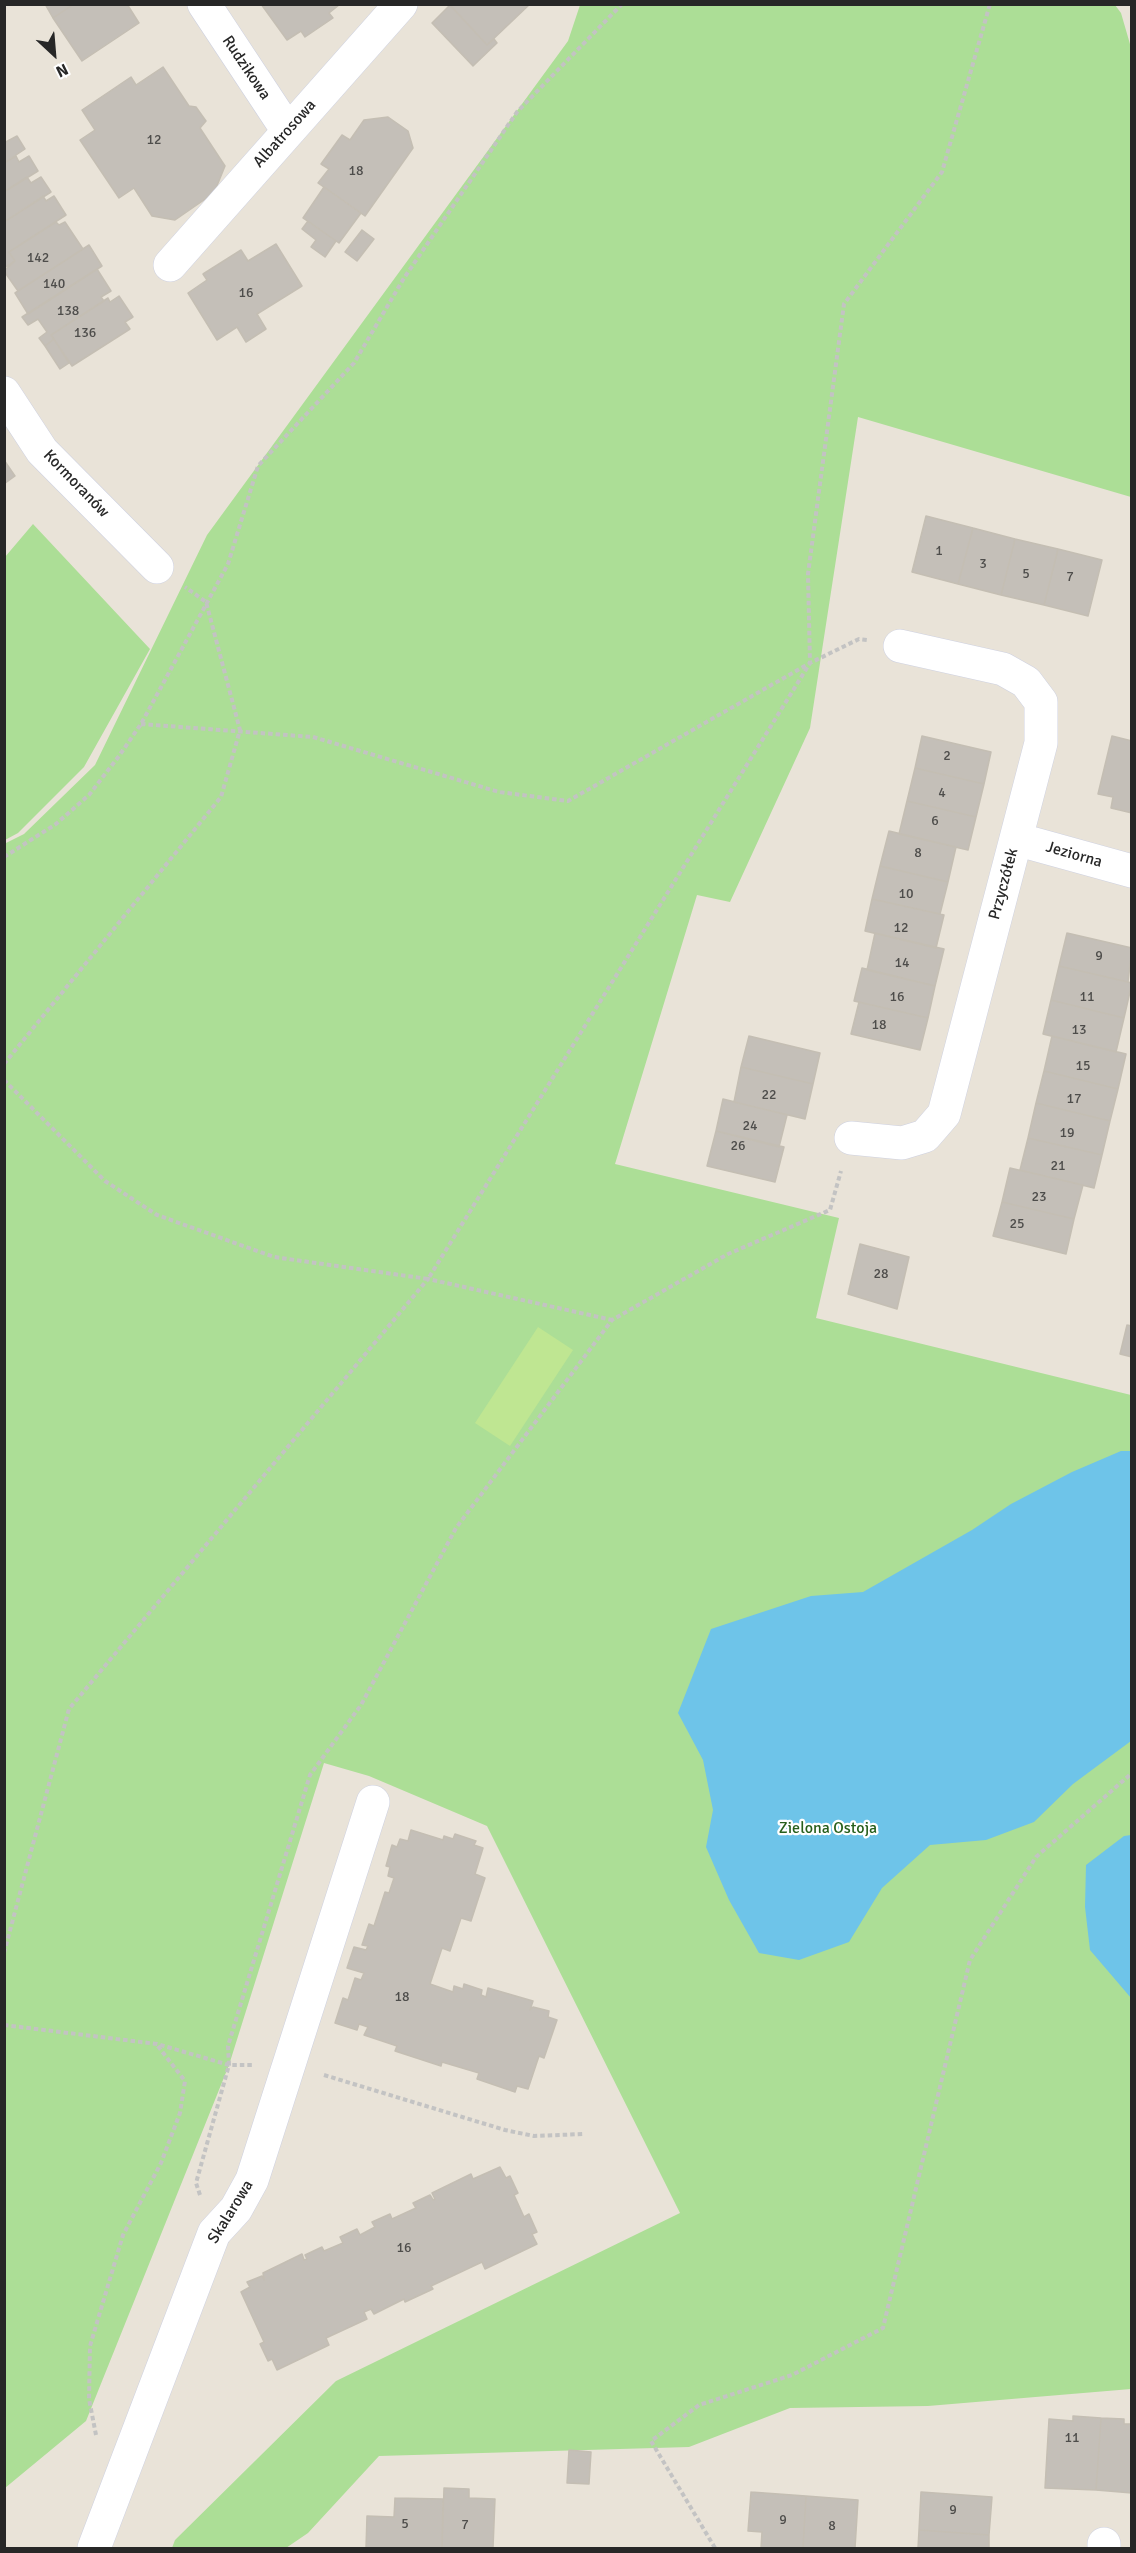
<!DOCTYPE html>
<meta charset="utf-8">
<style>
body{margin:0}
#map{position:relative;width:1136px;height:2553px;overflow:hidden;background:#e9e3d8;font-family:Signika,sans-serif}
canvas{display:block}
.frame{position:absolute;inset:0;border:6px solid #272727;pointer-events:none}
.north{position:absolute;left:24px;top:24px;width:60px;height:60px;-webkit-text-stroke:4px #fff;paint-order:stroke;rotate:154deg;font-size:16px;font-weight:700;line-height:24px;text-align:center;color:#272727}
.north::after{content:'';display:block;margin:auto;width:21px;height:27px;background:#272727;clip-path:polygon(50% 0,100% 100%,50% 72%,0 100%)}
</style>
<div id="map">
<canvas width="1136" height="2553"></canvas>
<div class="frame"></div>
<div class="north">N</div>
</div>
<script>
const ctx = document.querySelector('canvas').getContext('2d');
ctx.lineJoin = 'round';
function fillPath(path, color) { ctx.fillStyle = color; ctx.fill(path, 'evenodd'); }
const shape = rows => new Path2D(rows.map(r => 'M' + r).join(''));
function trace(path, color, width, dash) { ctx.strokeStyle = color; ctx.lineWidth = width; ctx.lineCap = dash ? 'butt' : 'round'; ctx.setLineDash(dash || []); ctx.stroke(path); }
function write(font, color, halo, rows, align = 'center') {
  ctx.font = font + ' Signika,sans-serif'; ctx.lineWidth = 4.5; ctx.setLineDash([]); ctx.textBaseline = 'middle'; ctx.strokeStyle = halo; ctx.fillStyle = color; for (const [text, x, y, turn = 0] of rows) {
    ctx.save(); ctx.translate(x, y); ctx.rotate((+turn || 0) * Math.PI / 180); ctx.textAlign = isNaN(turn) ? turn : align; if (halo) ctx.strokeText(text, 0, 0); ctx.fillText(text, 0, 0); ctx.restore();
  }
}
const green = shape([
 [580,5,1115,5,1121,13,1132,51,1131,497,858,417,810,728,730,902,697,895,615,1164,839,1218,816,1318,1131,1395,1131,2389,928,2406,790,2408,689,2447,379,2456,308,2533,286,2548,172,2548,175,2540,336,2381,680,2213,487,1826,369,1776,324,1763,229,2065,86,2421,5,2488,4,844,24,834,95,765,207,535,568,41],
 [33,524,150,649,84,767,18,833,5,840,5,557]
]);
const pitch = shape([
 [538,1327,573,1350,510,1446,475,1423]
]);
const water = shape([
 [1121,1451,1132,1451,1131,1741,1073,1784,1034,1822,986,1840,930,1845,882,1888,849,1942,799,1960,759,1953,729,1900,706,1847,713,1810,703,1760,678,1713,711,1629,811,1596,863,1592,972,1530,1011,1504,1072,1472],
 [1124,1836,1131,1835,1131,1998,1090,1950,1085,1907,1086,1865]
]);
const building = shape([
 [45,4,74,4,53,18,45,4],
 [74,4,127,4,139,23,82,61,53,18,74,4],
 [261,4,339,4,339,5,329,13,333,18,305,37,301,31,287,40,261,4],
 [449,4,530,4,487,45,449,4],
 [450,5,487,45,494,39,497,43,473,66,432,23,450,5],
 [163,67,189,106,196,107,206,121,200,128,225,166,214,193,175,220,152,216,134,188,119,198,80,140,95,130,82,110,131,77,136,85,163,67],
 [388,117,408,131,413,148,365,216,318,183,329,169,321,164,342,135,350,140,364,120,388,117],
 [17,136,25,149,4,163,4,143,17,136],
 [16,156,19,162,29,156,38,171,4,192,4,163,16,156],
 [27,177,31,183,41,177,51,192,4,222,4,192,27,177],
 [324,187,361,213,339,243,303,218,324,187],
 [43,196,46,201,54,196,66,215,9,252,15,261,4,268,4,222,43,196],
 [308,221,336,241,325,257,311,247,316,240,302,229,308,221],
 [56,222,59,225,65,222,83,249,18,291,4,271,15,261,9,252,56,222],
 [362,230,374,239,357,261,345,252,362,230],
 [276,244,302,286,257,314,266,329,246,342,237,327,217,340,188,293,207,280,203,274,241,250,248,261,276,244],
 [89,245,102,266,28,314,15,293,89,245],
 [97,269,111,291,101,297,104,301,51,335,54,339,45,346,39,338,47,332,38,319,28,325,22,317,97,269],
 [119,296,133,317,125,322,130,329,72,366,51,335,108,298,110,302,119,296],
 [54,339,69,363,60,369,45,346,54,339],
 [4,460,15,476,4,484,4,460],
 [926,516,973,528,958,584,912,572,926,516],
 [973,528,1015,539,1001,595,958,584,973,528],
 [1015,539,1058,549,1044,605,1001,595,1015,539],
 [1058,549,1102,560,1088,616,1044,605,1058,549],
 [922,736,991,752,984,784,915,768,922,736],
 [1112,736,1132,741,1132,813,1111,808,1113,797,1098,794,1112,736],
 [915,768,984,784,976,817,907,801,915,768],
 [907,801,976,817,968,850,899,834,907,801],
 [889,831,956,847,948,882,880,866,889,831],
 [880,866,948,882,940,914,872,899,880,866],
 [872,899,944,915,936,948,865,931,872,899],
 [875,933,944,949,935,986,867,970,875,933],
 [1067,933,1132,948,1128,982,1059,966,1067,933],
 [1059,966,1132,983,1124,1018,1051,1000,1059,966],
 [862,968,935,986,928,1018,854,1001,862,968],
 [1051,1000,1124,1018,1116,1052,1043,1034,1051,1000],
 [859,1002,928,1018,920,1050,851,1034,859,1002],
 [749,1036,820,1053,813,1084,741,1067,749,1036],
 [1052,1036,1126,1054,1118,1089,1044,1071,1052,1036],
 [741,1067,813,1084,805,1119,734,1102,741,1067],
 [1044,1071,1118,1089,1110,1121,1036,1103,1044,1071],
 [723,1099,787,1115,779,1147,716,1131,723,1099],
 [1036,1103,1110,1121,1102,1155,1028,1138,1036,1103],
 [716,1131,784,1147,775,1182,707,1166,716,1131],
 [1028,1138,1102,1155,1094,1188,1020,1170,1028,1138],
 [1010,1168,1083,1185,1074,1219,1002,1202,1010,1168],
 [1002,1202,1074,1219,1066,1254,993,1236,1002,1202],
 [860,1244,909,1257,897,1309,848,1294,860,1244],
 [1127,1325,1132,1326,1132,1357,1120,1354,1127,1325],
 [411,1830,443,1840,444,1836,453,1839,455,1834,476,1841,474,1845,483,1848,475,1874,485,1878,471,1921,461,1918,450,1951,442,1948,430,1984,453,1992,454,1986,463,1989,464,1984,482,1990,481,1995,486,1997,488,1988,533,2001,530,2010,533,2007,549,2011,548,2017,557,2020,544,2058,539,2056,528,2089,517,2086,515,2092,477,2079,479,2073,442,2062,441,2066,395,2051,397,2046,364,2035,368,2027,359,2024,357,2030,335,2023,343,1998,348,2000,355,1978,361,1980,364,1973,347,1968,354,1947,366,1950,368,1946,362,1945,369,1924,374,1926,385,1892,389,1893,394,1878,388,1876,390,1867,386,1866,392,1845,397,1847,400,1839,408,1841,411,1830],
 [500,2167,506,2178,510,2176,518,2193,514,2195,524,2217,529,2214,537,2232,532,2234,537,2244,485,2269,482,2262,431,2286,433,2289,405,2302,404,2299,374,2314,371,2309,364,2312,367,2319,326,2338,329,2345,277,2370,272,2359,268,2361,260,2344,264,2342,241,2292,250,2287,247,2282,262,2276,264,2280,263,2273,302,2254,304,2260,307,2259,305,2255,322,2247,324,2251,343,2243,340,2237,357,2229,360,2235,375,2227,372,2222,390,2214,392,2219,416,2208,413,2203,430,2195,433,2200,435,2199,432,2193,471,2174,473,2179,500,2167],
 [1073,2416,1101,2418,1096,2490,1045,2488,1049,2419,1073,2421,1073,2416],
 [1101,2418,1124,2419,1124,2424,1132,2424,1132,2493,1096,2490,1101,2418],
 [569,2450,591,2452,589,2484,567,2483,569,2450],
 [444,2488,469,2489,469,2498,495,2499,493,2548,442,2548,444,2488],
 [751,2492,806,2496,803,2548,761,2548,762,2532,748,2531,751,2492],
 [921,2492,992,2497,989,2535,919,2530,921,2492],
 [806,2496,858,2500,855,2548,803,2548,806,2496],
 [395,2498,443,2499,442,2548,366,2548,367,2516,394,2517,395,2498],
 [919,2530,989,2535,989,2548,918,2548,919,2530]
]);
const path = shape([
 [141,724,313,737,499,792,568,801,810,663,859,639,867,640],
 [4,857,56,824,89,795,119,756,141,724,228,564,258,466,354,363,404,278,517,112,622,4],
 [4,1064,221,797,240,730,206,602,185,587],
 [4,1080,105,1181,157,1215,274,1257,428,1279,810,663,808,574,844,304,942,172,990,4],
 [4,1953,69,1709,428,1279,612,1320],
 [4,2025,157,2044,229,2065,252,2065],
 [324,2075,505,2130,534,2136,584,2134],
 [200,2195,196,2183,229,2065,228,2046,310,1775,361,1705,456,1528,612,1320,728,1254,830,1210,841,1171],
 [96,2435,89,2399,90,2346,123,2235,161,2163,180,2113,185,2081,157,2045],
 [715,2548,651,2441,699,2405,792,2375,883,2328,970,1960,1036,1857,1132,1773]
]);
const minor = shape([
 [204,4,288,131],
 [170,265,401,4],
 [4,393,42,451,157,567],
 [1016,839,1132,871],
 [851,1138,902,1143,925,1136,944,1114,1041,743,1041,702,1026,682,1003,669,900,646],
 [94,2548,214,2233,236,2209,252,2180,373,1802],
 [1104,2548,1104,2544]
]);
const numberNames = [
 ["12",154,140],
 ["18",356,171],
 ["142",38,258],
 ["140",54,284],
 ["16",246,293],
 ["138",68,311],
 ["136",85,333],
 ["1",939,551],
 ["3",983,564],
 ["5",1026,574],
 ["7",1070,577],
 ["2",947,756],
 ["4",942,793],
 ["6",935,821],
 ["8",918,853],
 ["10",906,894],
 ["12",901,928],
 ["9",1099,956],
 ["14",902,963],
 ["16",897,997],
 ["11",1087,997],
 ["18",879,1025],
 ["13",1079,1030],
 ["15",1083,1066],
 ["22",769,1095],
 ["17",1074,1099],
 ["24",750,1126],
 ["19",1067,1133],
 ["26",738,1146],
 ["21",1058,1166],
 ["23",1039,1197],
 ["25",1017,1224],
 ["28",881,1274],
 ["18",402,1997],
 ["16",404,2248],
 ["11",1072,2438],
 ["9",953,2510],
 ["9",783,2520],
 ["5",405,2524],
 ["7",465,2525],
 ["8",832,2526]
];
const streetNames = [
 ["Rudzikowa",246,68,56],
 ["Albatrosowa",285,134,-48],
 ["Kormoranów",76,484,46],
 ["Jeziorna",1074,855,16],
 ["Przyczółek",1004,884,-75],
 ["Skalarowa",231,2212,-58]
];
const parkNames = [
 ["Zielona Ostoja",828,1829]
];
fillPath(green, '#acde96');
fillPath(pitch, '#bfe692');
fillPath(water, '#6ec4e9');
fillPath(building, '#c4bfb8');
trace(building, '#c4beb3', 1.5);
trace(minor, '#ced1e0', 34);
trace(path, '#c3c3c3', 4, [4.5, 3]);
trace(minor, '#fff', 33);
write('14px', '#4e4d4b', null, numberNames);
write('16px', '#272727', '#fff', streetNames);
write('16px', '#275f1b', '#fff', parkNames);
</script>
